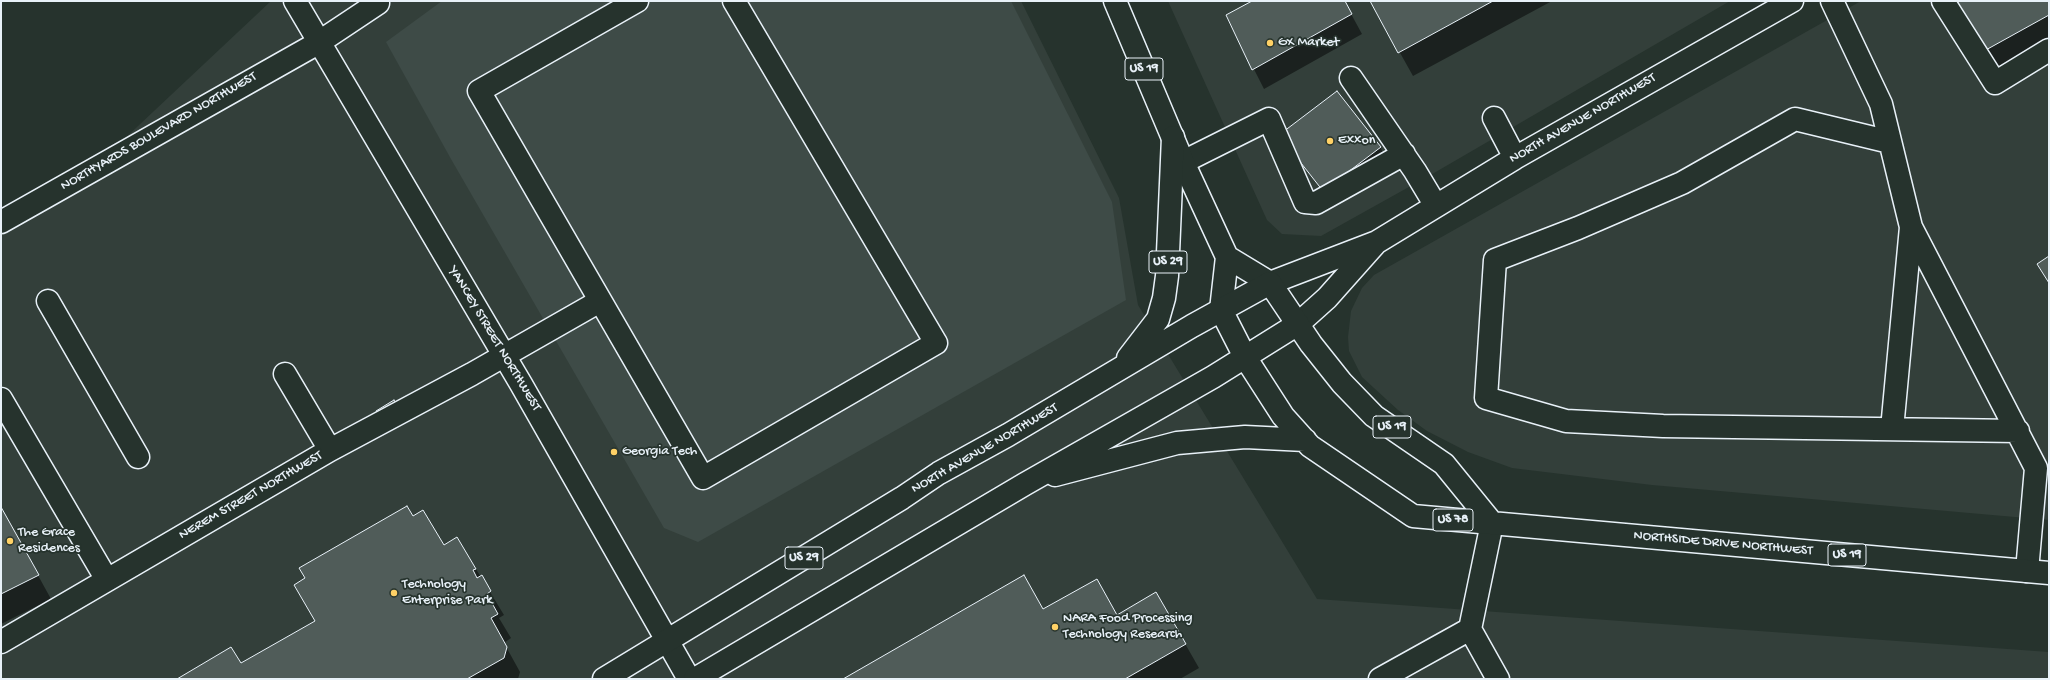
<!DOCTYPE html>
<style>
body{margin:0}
#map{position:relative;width:2050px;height:680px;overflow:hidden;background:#26332d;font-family:"Gochi Hand",sans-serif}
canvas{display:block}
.frame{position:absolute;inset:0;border:2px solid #e8f1f8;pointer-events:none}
</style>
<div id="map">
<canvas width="2050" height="680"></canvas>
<div class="frame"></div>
</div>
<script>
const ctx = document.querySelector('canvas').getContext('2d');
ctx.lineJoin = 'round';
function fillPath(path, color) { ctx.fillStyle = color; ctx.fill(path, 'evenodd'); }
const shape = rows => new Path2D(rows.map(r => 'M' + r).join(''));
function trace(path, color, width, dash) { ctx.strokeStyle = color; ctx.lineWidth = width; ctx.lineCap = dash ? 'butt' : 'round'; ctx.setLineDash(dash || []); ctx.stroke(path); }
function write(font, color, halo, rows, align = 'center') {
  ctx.font = font + ' "Gochi Hand",sans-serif'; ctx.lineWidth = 3.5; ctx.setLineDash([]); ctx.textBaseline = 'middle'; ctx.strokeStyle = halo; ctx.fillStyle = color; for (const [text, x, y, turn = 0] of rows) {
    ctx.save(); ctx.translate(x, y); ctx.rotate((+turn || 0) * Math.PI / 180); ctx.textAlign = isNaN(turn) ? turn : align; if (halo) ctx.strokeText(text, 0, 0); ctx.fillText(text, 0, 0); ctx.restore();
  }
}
const built = shape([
 [271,1,1021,1,1119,198,1138,305,1317,599,2049,652,2049,679,1,679,1,210,104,158],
 [1168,1,1730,1,1434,173,1321,236,1282,234,1267,220],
 [1861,1,2049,1,2049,520,1652,485,1512,468,1468,452,1427,431,1398,410,1362,377,1349,351,1348,337,1351,311,1362,288,1374,275]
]);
const green = shape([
 [442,1,1011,1,1112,202,1126,300,698,542,664,528,451,159,386,42]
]);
const shadow = shape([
 [1254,1,1344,1,1362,34,1264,89,1227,16],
 [1371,1,1552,1,1413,76],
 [1958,1,2049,1,2049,47,1998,74],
 [1285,142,1380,147,1384,154,1328,197],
 [1,508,51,599,1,624],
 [412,517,444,546,457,538,504,615,499,618,511,638,504,643,520,672,518,679,179,679,240,665,316,621],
 [1156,593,1199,668,1180,679,845,679,1043,610,1117,616]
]);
const building = shape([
 [1252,1,1345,1,1352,14,1252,70,1226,15,1252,1],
 [1370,1,1493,1,1398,53,1370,1],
 [1957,1,2049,1,2049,15,1984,51,1957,1],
 [1337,91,1381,147,1323,191,1279,135,1337,91],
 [2049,256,2049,283,2037,264,2049,256],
 [394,400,400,410,382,420,376,411,394,400],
 [407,506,413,516,423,510,444,545,457,537,476,569,473,570,477,578,482,575,491,591,487,594,498,614,491,618,507,647,504,658,467,679,177,679,231,647,241,663,315,621,294,585,305,578,299,568,407,506],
 [1,507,39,575,1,594,1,507],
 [1024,575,1043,609,1097,579,1117,615,1156,592,1186,644,1125,679,843,679,1024,575]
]);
const minor = shape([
 [295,1,521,384,689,679],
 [637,1,479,91,703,478,936,343,734,1],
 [1832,1,1881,104,1911,227,2036,468,2027,571],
 [1943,1,1995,83,2049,50],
 [1351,78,1415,171,1436,206],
 [1494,118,1515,158],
 [1890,142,1795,119,1682,183,1578,228,1495,260,1486,398,1566,421,1663,426,2018,431],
 [1183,162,1269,119,1305,202,1316,203,1404,154],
 [1,222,318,43,378,3],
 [1270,283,1377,242,1515,158,1792,1],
 [48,301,138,457],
 [1298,324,1327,298,1375,244],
 [285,374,330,450],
 [1,399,107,580],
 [1892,429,1911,227],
 [1492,523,1470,629,1498,679],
 [1,642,330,450,472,374,600,301],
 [1380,679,1470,629]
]);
const major = shape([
 [1115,1,1183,162,1227,257,1221,310],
 [1227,257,1270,283]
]);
const highway = shape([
 [1221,310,1245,357,1283,416,1310,446,1413,516,2049,573],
 [1128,358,1158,319,1164,298,1167,276,1173,137],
 [1055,475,1177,443,1245,437,1305,440],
 [604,679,902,498,939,473,1008,435,1192,326,1270,283,1311,344,1342,383,1374,416,1444,464,1492,523],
 [695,679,1025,484,1213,377,1298,324]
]);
const markers = [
 [1270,43,4,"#ffd166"],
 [1330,141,4,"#ffd166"],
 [614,452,4,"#ffd166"],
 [10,541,4,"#ffd166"],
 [394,593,4,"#ffd166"],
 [1055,627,4,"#ffd166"]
];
const shields = [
 [1144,69,38],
 [1168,262,38],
 [1392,427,38],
 [1453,520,40],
 [1847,555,38],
 [804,558,38]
];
const shieldNames = [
 ["US 19",1144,69],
 ["US 29",1168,262],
 ["US 19",1392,427],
 ["US 78",1453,520],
 ["US 19",1847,555],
 ["US 29",804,558]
];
const poiNames = [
 ["GX Market",1278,43],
 ["Exxon",1338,141],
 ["Georgia Tech",622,452],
 ["The Grace",18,533],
 ["Residences",18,549],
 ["Technology",402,585],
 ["Enterprise Park",402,601],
 ["NARA Food Processing",1063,619],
 ["Technology Research",1063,635]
];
const streetNames = [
 ["NORTH AVENUE NORTHWEST",1583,119,-30],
 ["NORTHYARDS BOULEVARD NORTHWEST",159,132,-30],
 ["YANCEY STREET NORTHWEST",494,339,59],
 ["NORTH AVENUE NORTHWEST",985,449,-30],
 ["NEREM STREET NORTHWEST",251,496,-30],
 ["NORTHSIDE DRIVE NORTHWEST",1723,544,5]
];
fillPath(built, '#333f3a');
fillPath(green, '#3e4b47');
fillPath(shadow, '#0007');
fillPath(building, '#505c59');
trace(building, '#e8f1f8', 1);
trace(minor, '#e8f1f8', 25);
trace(major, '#e8f1f8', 25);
trace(highway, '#e8f1f8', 25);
trace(minor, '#26332d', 22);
trace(major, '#26332d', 22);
trace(highway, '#26332d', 22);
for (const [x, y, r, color] of markers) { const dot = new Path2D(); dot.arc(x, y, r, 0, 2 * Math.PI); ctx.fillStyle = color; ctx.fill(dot); trace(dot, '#26332d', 1.5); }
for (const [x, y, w] of shields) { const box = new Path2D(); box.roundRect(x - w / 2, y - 11, w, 22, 3); ctx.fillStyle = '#26332d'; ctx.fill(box); trace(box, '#e8f1f8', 1); }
write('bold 13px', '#e8f1f8', null, shieldNames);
write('14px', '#e8f1f8', '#26332d', poiNames, 'left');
write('14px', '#e8f1f8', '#26332d', streetNames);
</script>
